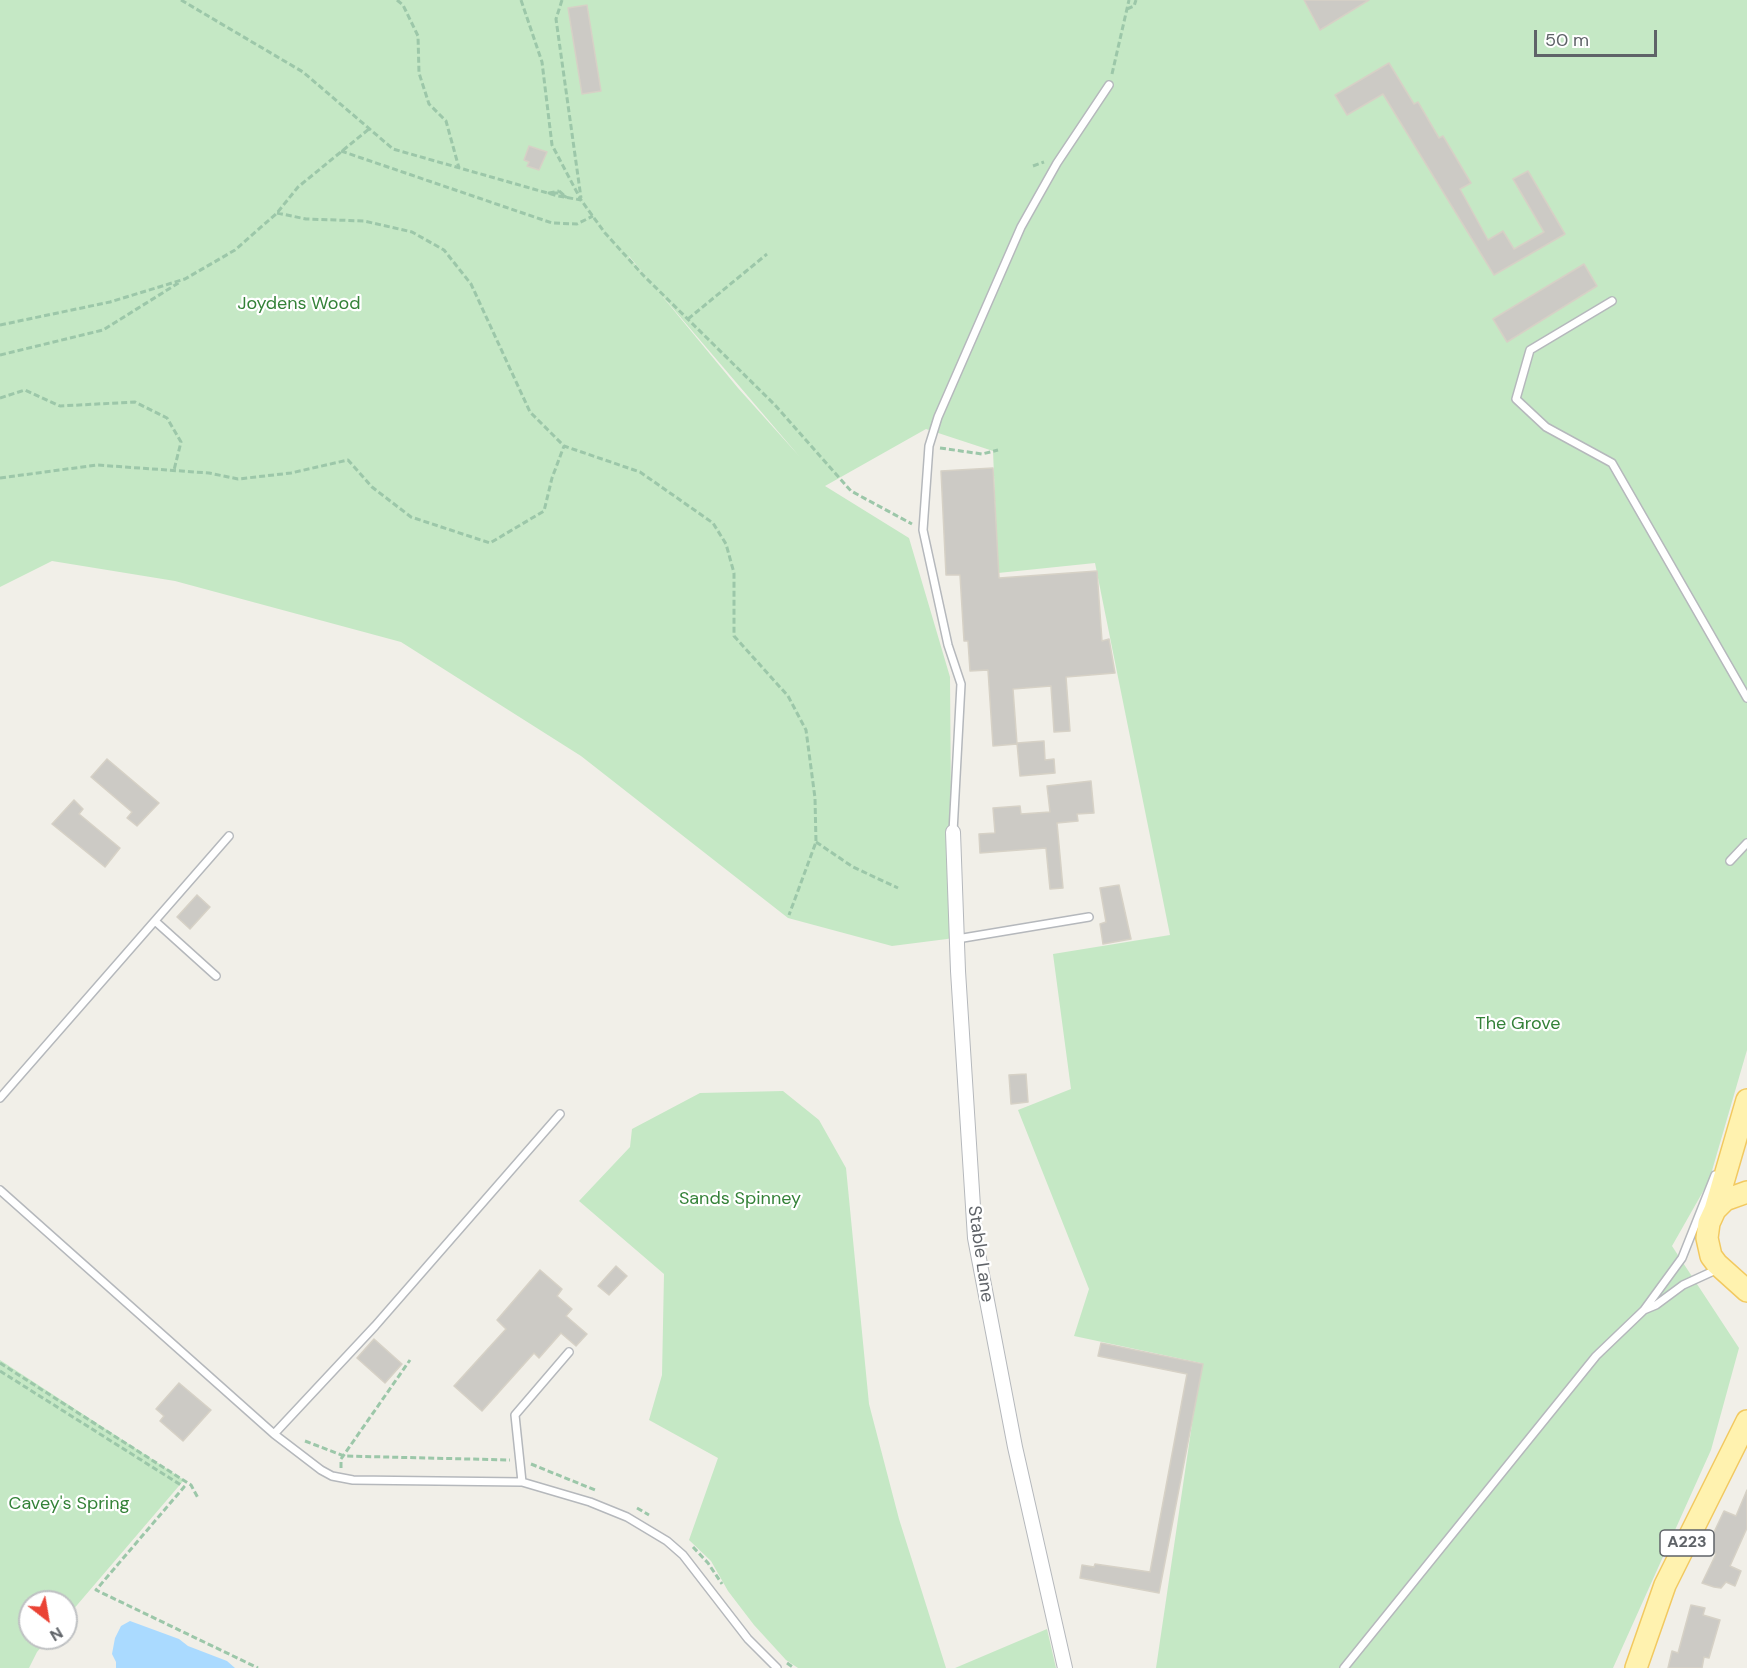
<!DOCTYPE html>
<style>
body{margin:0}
#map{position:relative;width:1747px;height:1668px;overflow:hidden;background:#f1efe8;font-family:"DM Sans",sans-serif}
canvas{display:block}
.north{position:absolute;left:18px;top:1590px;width:60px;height:60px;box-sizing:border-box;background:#fff;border:2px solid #bfc1c3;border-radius:50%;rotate:149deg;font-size:16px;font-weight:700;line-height:24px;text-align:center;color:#5f6368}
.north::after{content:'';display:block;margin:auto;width:21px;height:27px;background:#ea4335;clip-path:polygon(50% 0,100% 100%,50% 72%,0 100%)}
.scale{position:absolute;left:1534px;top:30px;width:123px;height:27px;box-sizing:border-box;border:3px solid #5f6368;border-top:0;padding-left:8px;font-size:18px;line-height:21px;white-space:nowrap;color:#5f6368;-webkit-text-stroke:4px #fff;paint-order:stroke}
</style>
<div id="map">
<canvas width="1747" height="1668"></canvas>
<div class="north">N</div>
<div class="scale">50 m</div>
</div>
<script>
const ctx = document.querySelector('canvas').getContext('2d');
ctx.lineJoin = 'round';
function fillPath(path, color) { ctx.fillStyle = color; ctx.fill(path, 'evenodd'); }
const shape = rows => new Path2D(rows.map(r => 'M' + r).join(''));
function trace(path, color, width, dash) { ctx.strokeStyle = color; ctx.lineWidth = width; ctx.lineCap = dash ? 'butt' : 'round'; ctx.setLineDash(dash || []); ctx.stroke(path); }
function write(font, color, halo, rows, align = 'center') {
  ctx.font = font + ' "DM Sans",sans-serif'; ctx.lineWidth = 4.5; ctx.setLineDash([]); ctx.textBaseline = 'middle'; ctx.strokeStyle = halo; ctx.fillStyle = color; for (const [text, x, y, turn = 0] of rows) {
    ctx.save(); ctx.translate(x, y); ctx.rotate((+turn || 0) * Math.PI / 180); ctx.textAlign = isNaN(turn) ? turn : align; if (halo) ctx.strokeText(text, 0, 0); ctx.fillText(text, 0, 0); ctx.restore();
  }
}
const green = shape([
 [0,0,1747,0,1747,1050,1709,1181,1672,1246,1739,1348,1711,1450,1613,1668,1156,1668,1201,1363,1074,1336,1089,1289,1018,1110,1071,1089,1053,954,1170,935,1095,563,998,573,993,451,926,429,825,486,909,538,950,677,952,938,947,939,892,946,788,918,581,756,401,642,175,581,52,561,0,587],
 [629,256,629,257,799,456,738,388],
 [783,1091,819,1120,846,1168,869,1404,899,1519,946,1668,798,1668,786,1660,754,1625,728,1591,711,1561,689,1540,718,1458,649,1420,662,1375,664,1274,579,1201,630,1147,632,1129,700,1093],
 [0,1360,184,1480,66,1618,66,1602,30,1602,30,1638,49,1638,37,1652,29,1668,0,1668],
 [1047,1629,1056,1668,955,1668]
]);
const water = shape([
 [130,1621,179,1639,188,1646,227,1661,235,1668,116,1668,116,1662,112,1654,115,1638,121,1626]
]);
const building = shape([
 [1304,0,1369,0,1320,30,1304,0],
 [587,5,601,91,582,94,568,8,587,5],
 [1389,63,1414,104,1418,102,1439,138,1443,136,1471,183,1460,189,1488,240,1503,231,1514,249,1544,232,1513,179,1528,171,1565,234,1494,275,1383,94,1347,115,1335,95,1389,63],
 [529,146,547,152,539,170,527,166,529,162,524,160,529,146],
 [1584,264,1597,286,1507,342,1493,319,1584,264],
 [993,468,999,578,1097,571,1102,641,1109,639,1115,673,1066,677,1070,731,1054,732,1051,686,1013,689,1017,744,993,746,988,670,970,671,968,641,964,641,960,575,946,575,941,471,993,468],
 [1044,741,1045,760,1054,759,1055,773,1020,776,1017,743,1044,741],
 [107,759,159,803,137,826,127,818,132,812,91,777,107,759],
 [1091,781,1094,813,1077,814,1078,821,1057,823,1063,888,1050,889,1046,848,980,853,979,834,995,833,993,808,1020,806,1021,814,1050,812,1047,786,1091,781],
 [74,800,83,809,79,814,120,848,105,867,52,824,74,800],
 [1119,885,1131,939,1103,944,1100,924,1106,922,1100,888,1119,885],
 [197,895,210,907,190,929,177,917,197,895],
 [1026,1074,1028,1102,1011,1104,1009,1075,1026,1074],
 [616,1266,627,1276,609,1295,598,1286,616,1266],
 [540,1270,562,1289,557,1296,572,1309,566,1316,587,1334,576,1346,561,1333,539,1358,534,1353,482,1411,454,1386,506,1329,497,1320,540,1270],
 [374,1339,402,1364,385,1383,357,1358,374,1339],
 [1101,1343,1203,1364,1159,1593,1080,1578,1082,1565,1094,1567,1095,1564,1150,1572,1187,1374,1098,1356,1101,1343],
 [179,1383,211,1410,183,1441,160,1421,164,1416,156,1409,179,1383],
 [1747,1490,1747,1528,1730,1566,1741,1571,1735,1586,1726,1582,1721,1588,1714,1587,1702,1583,1716,1554,1707,1547,1724,1511,1736,1516,1747,1490],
 [1691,1605,1705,1608,1703,1615,1720,1620,1709,1658,1704,1657,1702,1668,1668,1668,1672,1651,1678,1653,1691,1605]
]);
const path = shape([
 [181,0,303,72,393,149,558,196,581,200,605,233,644,276,775,405,851,491,912,524],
 [397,0,403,5,418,36,419,73,429,104,446,121,459,168],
 [521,0,542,62,552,145,581,200],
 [562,0,556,19,581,198],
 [1127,9,1134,6,1136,0],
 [1112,74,1129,0],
 [341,151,552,223,577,224,593,216],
 [1033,166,1044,162],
 [559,191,566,197,559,193,549,193,559,191],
 [277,213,306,219,364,221,412,232,444,250,471,284,530,412,564,446,640,472,713,523,726,544,734,573,734,636,788,696,806,730,815,798,816,842,789,915],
 [688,319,767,254],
 [0,325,110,302,185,279,235,250,277,213,298,187,369,129],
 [0,355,103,330,180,282],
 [0,398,25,390,60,406,135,402,167,418,181,442,174,470],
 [940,448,982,454,998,450],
 [0,478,97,465,209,473,238,479,291,473,348,460,372,487,411,517,490,543,544,511,552,478,564,446],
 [816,842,853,867,898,888],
 [0,1363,191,1485,198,1498],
 [0,1371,184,1487,96,1590,258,1668],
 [305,1441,344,1456,510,1460],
 [531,1464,595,1490],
 [341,1468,341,1459,410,1360],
 [637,1508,649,1515],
 [693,1547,708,1563,722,1584],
 [787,1663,794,1668]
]);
const service = shape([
 [1612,301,1530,350,1516,399,1546,427,1612,463,1747,698],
 [953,832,961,684,948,645,923,530,929,446,938,417,1021,227,1057,163,1109,85],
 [1730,861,1747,843],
 [155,921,216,976],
 [957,939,1089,917],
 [0,1098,229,836],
 [0,1190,274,1434,321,1470,332,1476,353,1480,522,1482,590,1502,627,1517,667,1541,683,1555,748,1639,777,1668],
 [1644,1310,1682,1258,1715,1175],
 [274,1434,375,1326,560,1114],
 [522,1482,515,1415,569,1352],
 [1344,1668,1596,1356,1644,1310,1656,1305,1683,1285,1718,1269]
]);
const minor = shape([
 [953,832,958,971,975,1238,1015,1447,1065,1668]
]);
const primary = shape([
 [1747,1192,1725,1200,1715,1210,1709,1223,1707,1238,1711,1256,1717,1264,1747,1291],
 [1715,1210,1747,1100],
 [1636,1668,1665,1585,1747,1421]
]);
const shields = [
 [1687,1543,54]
];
const shieldNames = [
 ["A223",1687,1543]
];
const parkNames = [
 ["Joydens Wood",299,304],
 ["The Grove",1518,1024],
 ["Sands Spinney",740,1199],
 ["Cavey's Spring",69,1504]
];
const streetNames = [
 ["Stable Lane",980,1254,82]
];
fillPath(green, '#c5e8c5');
fillPath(water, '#aadaff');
fillPath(building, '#cccac5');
trace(building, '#d6d1c6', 1.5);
trace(service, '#b5b8bc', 10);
trace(minor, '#b5b8bc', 16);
trace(primary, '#f2c960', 24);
trace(path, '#9cc7a9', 3, [6, 3]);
trace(service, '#fff', 7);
trace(minor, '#fff', 14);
trace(primary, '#fff2af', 21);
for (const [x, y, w] of shields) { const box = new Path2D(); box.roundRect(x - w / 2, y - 13, w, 26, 4.5); ctx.fillStyle = '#fff'; ctx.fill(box); trace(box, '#5f6368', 1.5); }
write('bold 16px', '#5f6368', null, shieldNames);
write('18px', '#348238', '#fff', parkNames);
write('18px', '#5f6368', '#fff', streetNames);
</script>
